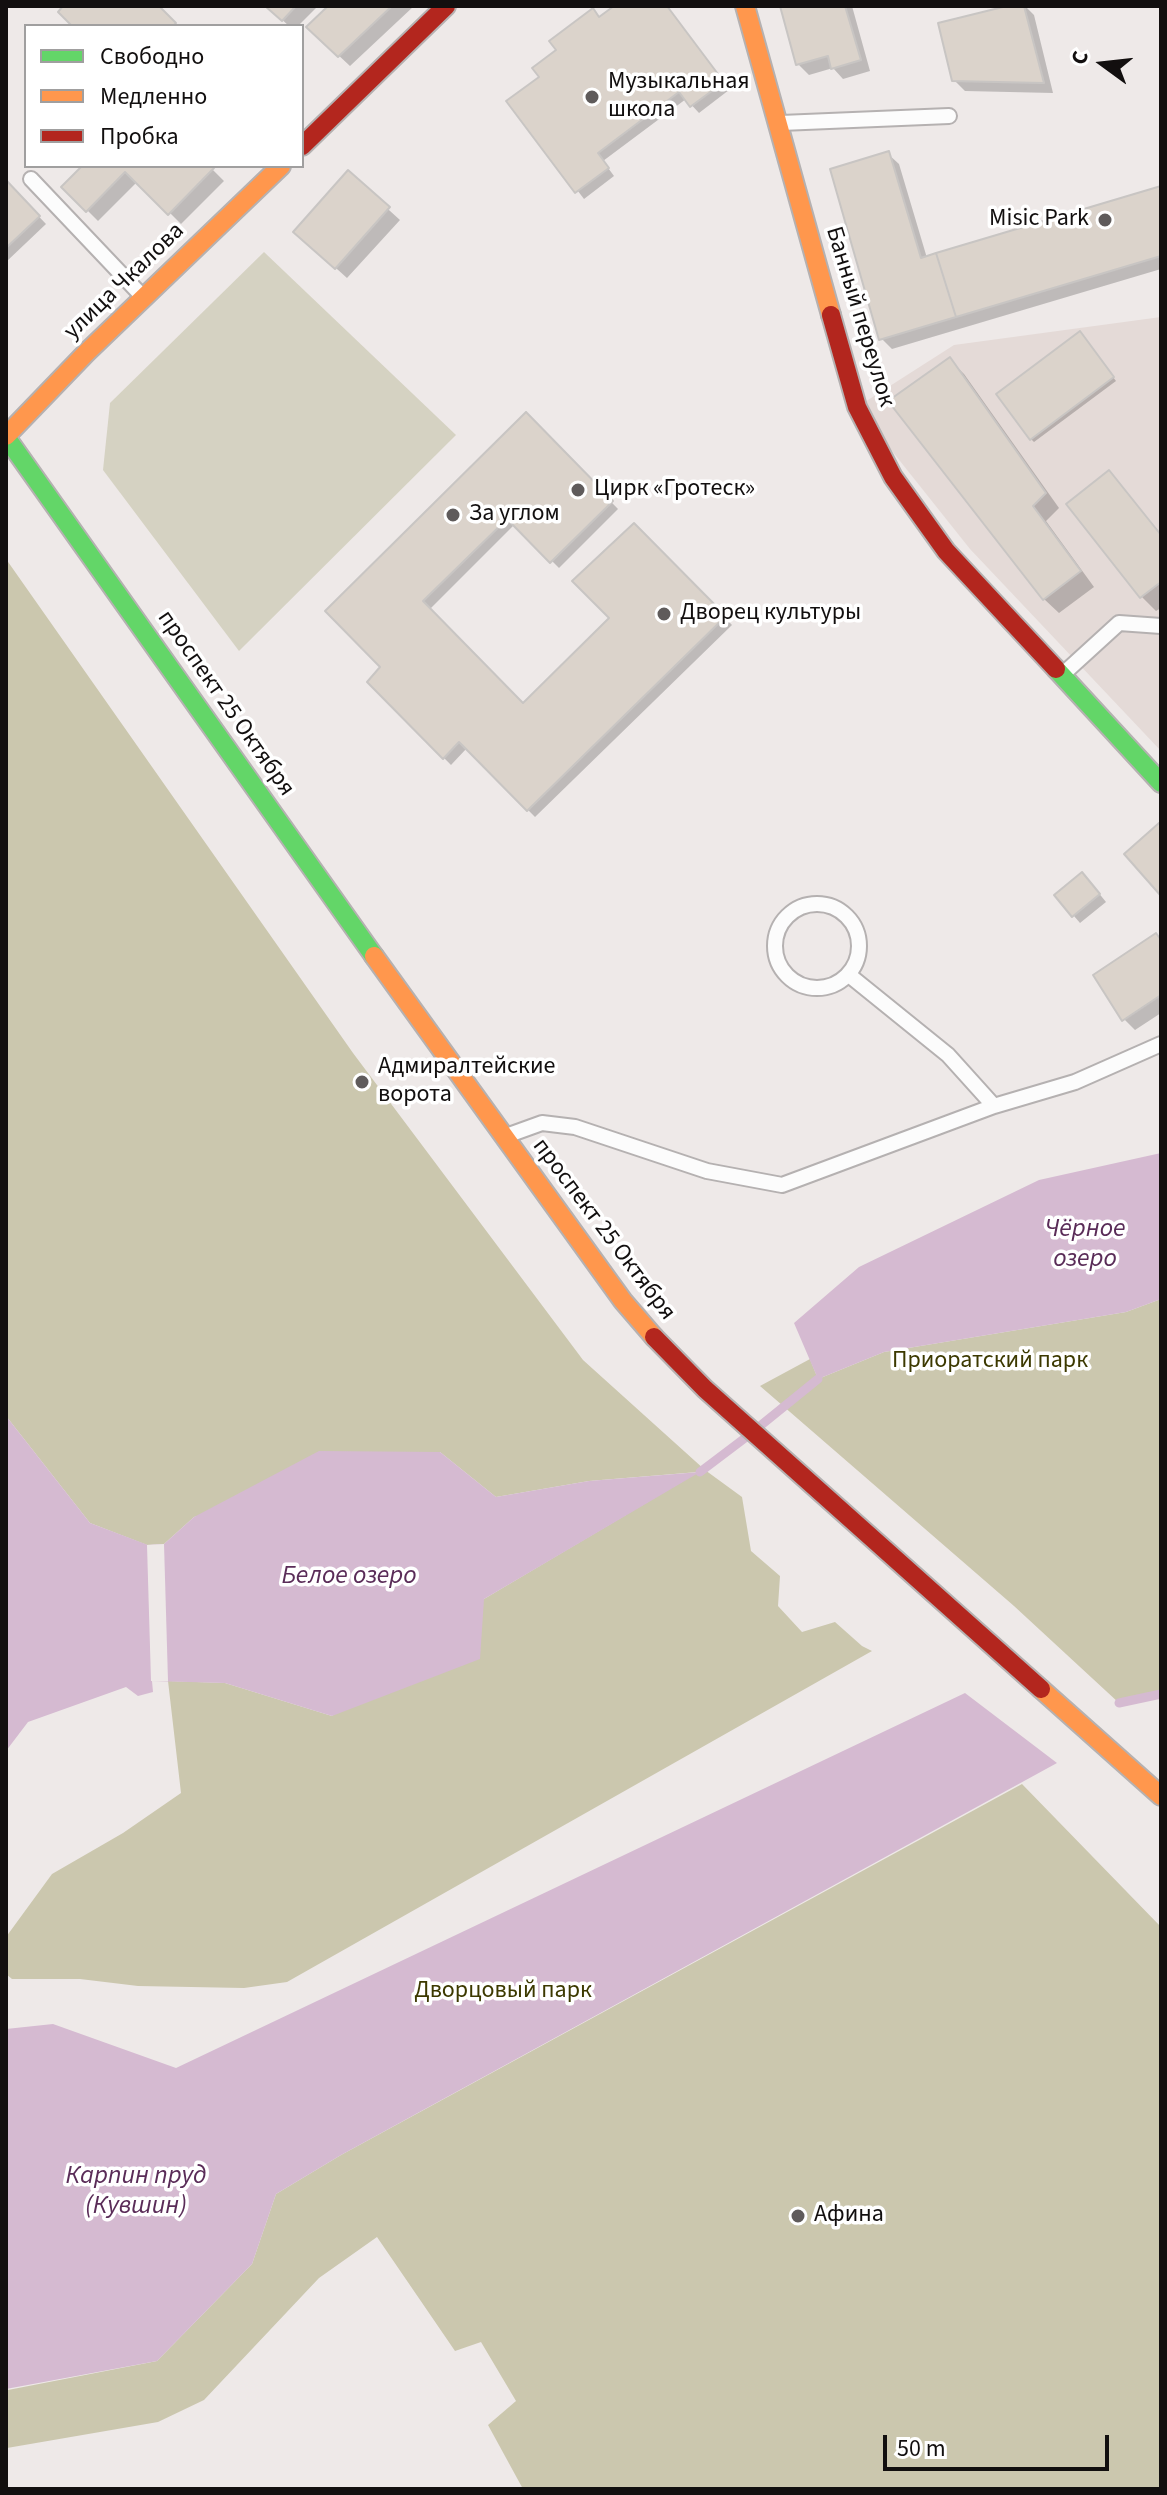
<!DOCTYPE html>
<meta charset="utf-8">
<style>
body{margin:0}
#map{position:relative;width:1167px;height:2495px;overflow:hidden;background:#eee9e8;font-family:"Source Sans 3",sans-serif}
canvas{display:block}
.frame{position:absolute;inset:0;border:8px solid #120f0f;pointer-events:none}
.legend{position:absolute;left:24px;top:24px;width:280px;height:144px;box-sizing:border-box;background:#fff;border:2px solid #a09f9f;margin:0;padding:10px 14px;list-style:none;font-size:24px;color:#120f0f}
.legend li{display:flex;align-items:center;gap:16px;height:40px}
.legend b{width:40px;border:2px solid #a09f9f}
.north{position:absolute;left:1063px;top:24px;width:80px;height:80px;-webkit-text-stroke:6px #fff;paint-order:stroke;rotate:285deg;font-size:22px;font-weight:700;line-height:32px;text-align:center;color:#120f0f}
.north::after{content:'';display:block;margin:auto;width:28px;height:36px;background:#120f0f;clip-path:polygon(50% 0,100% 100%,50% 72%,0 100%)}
.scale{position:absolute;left:883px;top:2435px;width:226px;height:36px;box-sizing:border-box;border:4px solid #120f0f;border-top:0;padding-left:10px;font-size:24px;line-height:28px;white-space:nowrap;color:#120f0f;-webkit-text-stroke:6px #fff;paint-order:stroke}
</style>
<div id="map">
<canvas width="1167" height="2495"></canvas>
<div class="frame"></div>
<ul class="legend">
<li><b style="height:10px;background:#63d668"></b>Свободно</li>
<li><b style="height:10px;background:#ff974d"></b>Медленно</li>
<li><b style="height:10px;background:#b3261e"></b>Пробка</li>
</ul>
<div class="north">С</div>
<div class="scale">50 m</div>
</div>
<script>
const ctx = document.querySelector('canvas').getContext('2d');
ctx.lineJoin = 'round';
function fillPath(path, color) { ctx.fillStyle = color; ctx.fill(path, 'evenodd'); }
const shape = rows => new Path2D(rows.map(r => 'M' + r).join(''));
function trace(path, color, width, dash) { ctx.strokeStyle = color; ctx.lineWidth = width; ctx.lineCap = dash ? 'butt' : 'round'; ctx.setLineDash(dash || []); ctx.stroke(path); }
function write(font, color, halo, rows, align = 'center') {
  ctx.font = font + ' "Source Sans 3",sans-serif'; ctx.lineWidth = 7; ctx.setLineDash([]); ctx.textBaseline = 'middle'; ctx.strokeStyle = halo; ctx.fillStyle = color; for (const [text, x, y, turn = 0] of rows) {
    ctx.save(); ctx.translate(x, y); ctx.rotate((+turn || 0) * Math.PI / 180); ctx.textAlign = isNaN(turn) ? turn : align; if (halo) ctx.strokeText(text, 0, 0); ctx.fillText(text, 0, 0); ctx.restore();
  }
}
const built = shape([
 [1161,317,1161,751,970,549,857,407,954,345]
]);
const green = shape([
 [264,252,456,435,239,651,103,470,110,403]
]);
const forest = shape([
 [6,559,353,1053,583,1360,705,1470,742,1497,751,1551,780,1576,778,1606,802,1632,835,1622,862,1646,872,1651,287,1982,244,1988,138,1986,80,1979,12,1979,6,1974,6,1937,52,1874,123,1833,181,1793,168,1681,225,1683,332,1716,484,1599,698,1472,589,1481,496,1497,440,1452,194,1517,164,1544,147,1545,90,1523,6,1416],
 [1161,1299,1161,1694,1119,1703,1014,1606,760,1386,810,1359,818,1379,884,1352,1126,1312],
 [1022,1784,1161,1927,1161,2489,523,2489,488,2425,516,2401,481,2342,455,2351,377,2237,319,2278,204,2400,158,2422,7,2448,8,2390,157,2361,252,2264,276,2194,341,2155]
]);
const water = shape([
 [1161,1153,1161,1299,1126,1312,884,1352,818,1379,794,1323,859,1267,1039,1180],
 [6,1416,90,1523,148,1545,164,1544,194,1517,319,1451,440,1452,496,1497,589,1481,700,1472,484,1599,480,1659,332,1716,225,1683,152,1681,153,1692,138,1696,126,1687,28,1722,6,1751],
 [965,1693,1057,1763,341,2155,276,2194,252,2264,157,2361,6,2389,6,2029,53,2024,176,2068]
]);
const pier = shape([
 [164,1544,168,1681,151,1681,147,1545]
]);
const shadow = shape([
 [267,6,318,6,298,26,289,26],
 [331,6,414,6,350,66,320,38],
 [617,6,667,6,729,90,699,113,686,99,603,161,614,176,584,199,509,101,541,77,600,19],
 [782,6,852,6,870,71,843,79,833,68,809,75,798,64],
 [1015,6,1025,6,1034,15,1053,93,965,91,954,80],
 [888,154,899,164,927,258,1161,188,1161,269,892,349,881,338],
 [85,166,209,166,224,181,181,224,138,181,98,221,64,187],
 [348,173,400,220,347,278,307,242],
 [6,182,46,224,6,262],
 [1083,337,1116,381,1034,442,1031,439],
 [949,359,964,374,1059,508,1046,521,1094,587,1059,613,1044,599],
 [526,415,618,509,559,568,515,524,429,610,523,706,611,618,634,525,732,625,535,817,467,748,451,765,369,682,383,667],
 [1109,472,1161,534,1161,608,1156,611,1142,597,1069,504],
 [1089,881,1106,902,1080,923,1074,916],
 [1161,941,1161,1013,1135,1030,1124,1019]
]);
const stream = shape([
 [760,1426,818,1379],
 [700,1472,745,1438],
 [1119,1703,1161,1694]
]);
const building = shape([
 [63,6,159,6,176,23,173,26,72,26,58,12,63,6],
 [265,6,296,6,282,21,265,6],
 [328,6,392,6,338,57,306,27,328,6],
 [614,6,667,6,724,82,690,107,679,92,598,153,609,168,575,193,506,101,539,77,532,68,556,50,549,41,593,8,599,17,614,6],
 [780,6,845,6,861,60,831,69,828,56,796,65,780,6],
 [1007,6,1024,6,1044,83,952,81,938,23,1007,6],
 [889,151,921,258,936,253,956,317,879,340,830,169,889,151],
 [82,166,212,166,214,168,168,215,125,172,86,212,61,187,82,166],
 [348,170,390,207,335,269,293,232,348,170],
 [6,180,40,216,6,248,6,180],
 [1161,186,1161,256,956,317,936,253,1161,186],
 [1080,331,1114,377,1030,440,996,394,1080,331],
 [950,357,1046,493,1033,506,1081,571,1043,600,888,401,950,357],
 [526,412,613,501,550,563,507,519,423,601,523,703,609,618,572,581,634,523,726,616,527,811,459,742,443,759,367,682,380,667,325,611,526,412],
 [1109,470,1161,535,1161,582,1140,598,1066,504,1109,470],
 [1159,823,1161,826,1161,896,1124,854,1159,823],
 [1082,872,1100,894,1072,917,1054,895,1082,872],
 [1156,933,1161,940,1161,995,1122,1021,1093,975,1156,933]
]);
const lane = shape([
 [781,123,949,116],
 [31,179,143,297],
 [1062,675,1119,623,1161,626],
 '775 946a42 42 0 1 1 84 0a42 42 0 1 1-84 0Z',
 [849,975,948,1055,994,1106],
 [506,1136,542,1123,575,1127,707,1171,782,1185,994,1106,1075,1082,1161,1044]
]);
const fast = shape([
 [6,437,374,956],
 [1056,669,1161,783]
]);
const slow = shape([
 [745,6,831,315],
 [6,436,86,353,281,166],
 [374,956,623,1301,654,1337],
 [1041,1689,1161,1796]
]);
const jam = shape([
 [302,146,446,6],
 [831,315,857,407,893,477,946,551,1056,669],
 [654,1337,705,1389,1041,1689]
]);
const markers = [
 [592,97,8,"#5f5b5b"],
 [1105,220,8,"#5f5b5b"],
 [578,490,8,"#5f5b5b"],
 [453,515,8,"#5f5b5b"],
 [664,614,8,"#5f5b5b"],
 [362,1082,8,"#5f5b5b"],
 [798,2216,8,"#5f5b5b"]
];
const poiNames = [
 ["Музыкальная",608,83],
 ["школа",608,111],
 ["Misic Park",1089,220,"right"],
 ["Цирк «Гротеск»",594,490],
 ["За углом",469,515],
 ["Дворец культуры",680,614],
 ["Адмиралтейские",378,1068],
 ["ворота",378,1096],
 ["Афина",814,2216]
];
const streetNames = [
 ["улица Чкалова",125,282,-44],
 ["Банный переулок",859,317,73],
 ["проспект 25 Октября",225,704,55],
 ["проспект 25 Октября",603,1230,53]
];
const parkNames = [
 ["Приоратский парк",990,1362],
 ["Дворцовый парк",503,1992]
];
const waterNames = [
 ["Чёрное",1085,1230],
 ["озеро",1085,1260],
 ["Белое озеро",349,1577],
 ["Карпин пруд",136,2177],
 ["(Кувшин)",136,2207]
];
fillPath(built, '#e4dad7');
fillPath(green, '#d5d2c2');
fillPath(forest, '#cbc7ae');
fillPath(water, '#d5bad1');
fillPath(pier, '#eee9e8');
fillPath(shadow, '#0003');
trace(stream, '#d5bad1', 9);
fillPath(building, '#dbd3cb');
trace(building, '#c8c5c3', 2);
trace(lane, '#b5b1b1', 18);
trace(fast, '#b5b1b1', 22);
trace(slow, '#b5b1b1', 22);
trace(jam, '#b5b1b1', 22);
trace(lane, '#fcfcfc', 14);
trace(fast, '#63d668', 18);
trace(slow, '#ff974d', 18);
trace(jam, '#b3261e', 18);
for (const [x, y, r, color] of markers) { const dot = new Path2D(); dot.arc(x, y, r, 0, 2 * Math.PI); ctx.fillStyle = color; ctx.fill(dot); trace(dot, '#fff', 3); }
write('24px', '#120f0f', '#fff', poiNames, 'left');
write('24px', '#120f0f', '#fff', streetNames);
write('24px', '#3c3900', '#fff', parkNames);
write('italic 26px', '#5a2c58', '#fff', waterNames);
</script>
